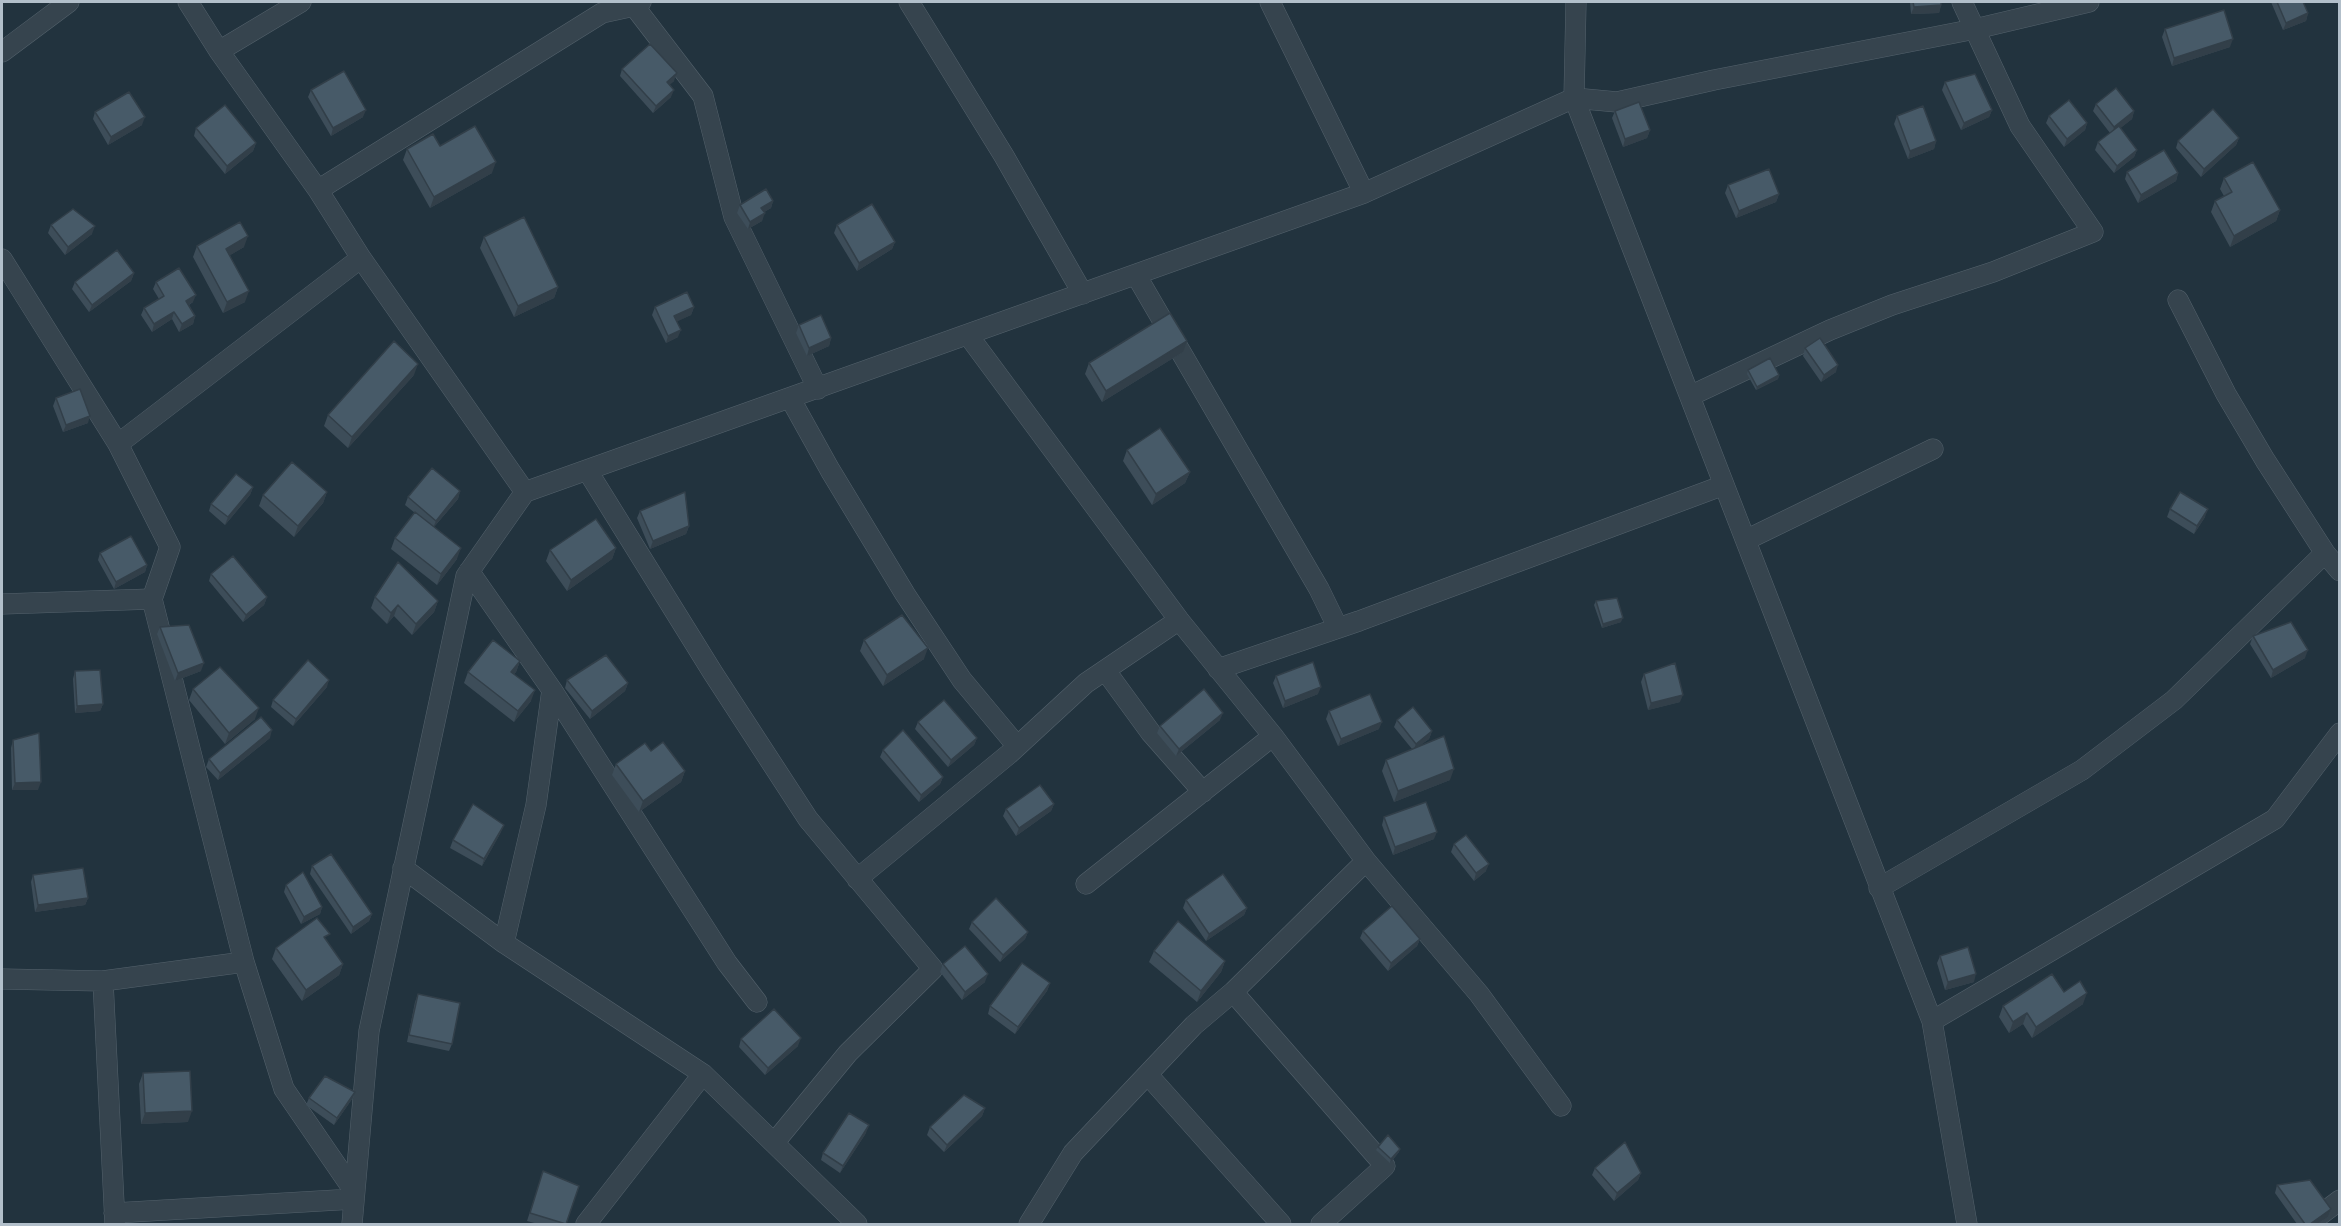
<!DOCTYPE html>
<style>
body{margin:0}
#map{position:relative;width:2341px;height:1226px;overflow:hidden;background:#22333e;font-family:"Alegreya Sans",sans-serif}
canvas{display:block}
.frame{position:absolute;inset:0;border:3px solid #b2bfca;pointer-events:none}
</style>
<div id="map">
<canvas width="2341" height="1226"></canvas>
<div class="frame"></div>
</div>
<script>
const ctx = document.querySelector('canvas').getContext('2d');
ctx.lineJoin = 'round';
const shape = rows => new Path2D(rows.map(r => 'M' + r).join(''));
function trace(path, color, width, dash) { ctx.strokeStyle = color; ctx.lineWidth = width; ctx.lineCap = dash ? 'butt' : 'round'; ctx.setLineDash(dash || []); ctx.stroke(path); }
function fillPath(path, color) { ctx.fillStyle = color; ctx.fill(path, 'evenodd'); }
const street = shape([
 [188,2,219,51,318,190,361,258,525,492],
 [909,2,1004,156,1083,294],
 [1270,2,1364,193],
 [1576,2,1574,98,1932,1021,1967,1224],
 [634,6,703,96,734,217,818,389],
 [219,51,301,2],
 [2,52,69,2],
 [318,190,602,13,634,6,641,2],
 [2,259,118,444,170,547,152,599,244,962,284,1089,354,1191],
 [1136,275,1319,589,1338,628],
 [2178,300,2226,394,2265,460,2325,553,2340,571],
 [968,335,1179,620,1273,736,1366,861,1479,994,1561,1106],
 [1690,396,1830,330,1892,305,1993,272,2093,232,2020,126,1962,2],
 [790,398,830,470,905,594,962,680,1017,746],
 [118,444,361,258],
 [587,470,713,673,808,819,933,969,848,1053,774,1143],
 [1746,540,1933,449],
 [469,571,552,690,727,963,757,1002],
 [2,604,152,599],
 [1218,669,1359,621,1724,485],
 [1105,670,1151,733,1203,792],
 [403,868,504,943,703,1074,857,1224],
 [857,879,1009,754,1086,683,1179,620],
 [1086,884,1273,736],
 [1879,888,2082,770,2174,700,2325,553],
 [504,943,536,805,552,690],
 [2,979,103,981,244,962],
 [103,981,115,1224],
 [1233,992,1385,1166,1321,1224],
 [1932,1021,2275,819,2340,733],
 [1148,1075,1281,1224],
 [114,1213,354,1199],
 [352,1224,369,1031,466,576,525,492,1364,193,1574,98,1617,102,1714,80,1975,29,2089,2],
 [586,1224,703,1074],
 [1029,1224,1073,1153,1194,1025,1233,992,1366,861],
 [2308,1224,2340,1200]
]);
const wall = shape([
 [1910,2,1941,2,1941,5,1939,13,1911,14],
 [2271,2,2303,2,2308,13,2306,21,2283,30],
 [2165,29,2230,47,2172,66,2162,37],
 [622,69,674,81,669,85,671,97,653,113,620,76],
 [1945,82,1992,110,1989,117,1961,130,1942,90],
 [311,90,363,117,331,136,308,97],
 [2096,104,2134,111,2132,119,2120,128,2137,150,2134,157,2114,173,2095,150,2098,142,2110,133,2093,111],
 [1615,111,1650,130,1647,138,1623,147,1612,118],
 [95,112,142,125,108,145,93,119],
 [1897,116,1936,141,1934,149,1908,159,1894,124],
 [2049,116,2087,123,2085,130,2064,147,2046,123],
 [196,128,256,143,253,151,225,174,194,136],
 [2239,138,2236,145,2201,177,2176,148,2178,141],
 [440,146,492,173,430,208,403,160,407,149],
 [2127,172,2178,173,2176,181,2138,203,2125,179],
 [2224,178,2280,210,2276,221,2230,247,2211,212,2215,201,2224,196,2220,189],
 [1728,185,1779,194,1776,202,1736,218,1725,193],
 [773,201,771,208,764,212,762,221,748,229,737,213,740,205],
 [51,225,92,234,65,255,48,233],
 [837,225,895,242,892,249,857,271,834,233],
 [484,237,558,287,554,298,514,317,480,248],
 [197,246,244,247,230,255,245,302,223,313,193,257],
 [134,273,131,281,89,312,72,289,75,282],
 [156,282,193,302,189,305,195,316,193,324,179,332,172,319,152,332,141,315,144,308,159,299,153,289],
 [655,307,694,307,691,315,677,321,678,337,666,343,652,315],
 [799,325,831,338,829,346,807,356,796,333],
 [1805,348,1836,372,1821,382,1803,356],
 [1183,352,1102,402,1085,374,1089,363],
 [1748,370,1779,375,1778,379,1756,390,1747,374],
 [414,375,348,448,324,426,328,415],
 [56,398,88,423,63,432,53,406],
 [1127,450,1190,472,1185,483,1152,505,1123,461],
 [253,487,250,495,225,525,209,511,211,504],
 [460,491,458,499,434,527,457,559,437,585,391,549,395,538,415,513,405,505,408,497],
 [327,492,323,503,294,537,259,506,263,495],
 [2170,509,2205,517,2194,534,2167,517],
 [640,511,689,526,686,534,650,549,637,518],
 [616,548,612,559,567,591,546,561,550,550],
 [100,553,147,565,145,572,114,589,98,560],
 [211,574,267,597,264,605,243,622,209,581],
 [375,597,438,601,434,612,412,635,394,616,387,624,371,608],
 [1596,601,1621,622,1602,628,1594,605],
 [160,627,201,671,175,681,157,634],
 [2253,636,2305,658,2271,678,2250,644],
 [864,640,924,659,883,686,860,651],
 [520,661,516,672,514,674,531,701,514,722,464,683,468,672],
 [75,671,103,704,100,711,75,713,73,679],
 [1644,674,1680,702,1648,710,1641,682],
 [1276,676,1318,694,1283,708,1273,683],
 [567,680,628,683,625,691,590,719,565,688],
 [327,687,293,726,271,707,273,700],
 [193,689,255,719,225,744,189,700],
 [1329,711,1379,729,1338,746,1326,719],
 [1220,720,1176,756,1157,733,1160,726],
 [1397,720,1432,731,1429,739,1419,746,1450,780,1394,802,1382,771,1386,760,1412,749,1394,727],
 [918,722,977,738,974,745,948,767,915,729],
 [270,738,218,780,206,767,209,759],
 [13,740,38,790,12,790,11,748],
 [883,750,943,777,940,784,919,802,880,757],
 [651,751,685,771,681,782,639,812,612,775,616,764],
 [1054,804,1051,811,1016,836,1003,816,1006,809],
 [1384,817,1434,839,1393,855,1382,825],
 [501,832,482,866,450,848,453,840],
 [1454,844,1486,871,1474,881,1451,852],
 [312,866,372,914,369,921,351,934,310,874],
 [33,875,88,898,85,905,35,912,31,882],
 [286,885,322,907,320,914,301,924,284,892],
 [1186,900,1247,908,1244,915,1206,941,1183,908],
 [972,922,1028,932,1025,939,1000,962,969,929],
 [1363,931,1420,939,1417,946,1388,971,1360,938],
 [327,941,343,964,339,975,302,1001,272,959,276,948],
 [1154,951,1225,961,1221,972,1197,1002,1149,962],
 [1940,956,1974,982,1945,990,1937,963],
 [943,964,985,982,962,1000,940,972],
 [1050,983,1047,991,1015,1034,988,1014,990,1006],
 [2064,992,2083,1004,2032,1038,2023,1024,2009,1033,1999,1017,2003,1006],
 [418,994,452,1044,449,1051,407,1042,415,1002],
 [741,1039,798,1046,765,1075,739,1047],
 [143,1073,188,1122,141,1124,139,1084],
 [355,1092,352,1099,334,1125,306,1105,309,1098],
 [985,1108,982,1116,944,1152,927,1135,930,1127],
 [866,1133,840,1173,821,1160,823,1153],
 [1378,1147,1399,1152,1390,1163,1376,1150],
 [1595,1168,1641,1173,1638,1180,1614,1201,1592,1175],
 [543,1171,566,1224,538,1224,527,1221],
 [2277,1185,2331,1209,2328,1217,2317,1224,2297,1224,2275,1193]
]);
const shadedWall = shape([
 [1941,5,1939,13,1911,14,1914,7],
 [2308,13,2306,21,2283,30,2286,23],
 [2233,39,2230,47,2172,66,2174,58],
 [677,73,674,81,664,90,667,82],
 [674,90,671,97,653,113,656,106],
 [366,110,363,117,331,136,333,128],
 [1992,110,1989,117,1961,130,1964,123],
 [2134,111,2132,119,2112,135,2114,127],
 [145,117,142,125,108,145,111,137],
 [2087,123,2085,130,2064,147,2067,139],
 [1650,130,1647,138,1623,147,1625,139],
 [2239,138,2236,145,2201,177,2204,169],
 [1936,141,1934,149,1908,159,1910,151],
 [256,143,253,151,225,174,227,166],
 [2137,150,2134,157,2114,173,2117,166],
 [496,162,492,173,430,208,434,197],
 [2178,173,2176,181,2138,203,2141,195],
 [1779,194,1776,202,1736,218,1739,211],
 [773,201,771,208,758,216,761,208],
 [2280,210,2276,221,2230,247,2234,236],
 [765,213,762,221,748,229,750,222],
 [95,226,92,234,65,255,68,247],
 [248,236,244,247,222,260,226,249],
 [895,242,892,249,857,271,859,263],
 [134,273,131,281,89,312,92,305],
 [558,287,554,298,514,317,518,306],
 [249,291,245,302,223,313,227,302],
 [196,295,193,302,183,308,186,301],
 [694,307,691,315,672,324,674,316],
 [174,312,172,319,152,332,154,324],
 [195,316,193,324,179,332,182,324],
 [681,330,678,337,666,343,668,336],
 [831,338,829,346,807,356,809,348],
 [1187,341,1183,352,1102,402,1106,391],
 [418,364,414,375,348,448,352,437],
 [1838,365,1836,372,1821,382,1824,375],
 [1779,375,1778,379,1756,390,1757,387],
 [90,416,88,423,63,432,66,425],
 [1190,472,1185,483,1152,505,1156,494],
 [253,487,250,495,225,525,228,517],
 [460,491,458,499,433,528,436,521],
 [327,492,323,503,294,537,298,526],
 [2208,509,2205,517,2194,534,2197,526],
 [689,526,686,534,650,549,653,541],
 [461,548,457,559,437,585,441,574],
 [616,548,612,559,567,591,571,580],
 [147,565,145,572,114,589,116,582],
 [267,597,264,605,243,622,246,615],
 [438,601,434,612,412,635,416,624],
 [398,605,394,616,387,624,391,613],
 [1623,618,1621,622,1602,628,1603,624],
 [928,648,924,659,883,686,887,675],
 [2308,650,2305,658,2271,678,2273,670],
 [520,661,516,672,507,683,511,672],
 [204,663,201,671,175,681,178,673],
 [329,680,327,687,293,726,296,719],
 [628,683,625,691,590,719,592,711],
 [1321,687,1318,694,1283,708,1285,701],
 [535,690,531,701,514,722,518,711],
 [1683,695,1680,702,1648,710,1651,703],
 [103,704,100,711,75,713,77,706],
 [259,708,255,719,225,744,229,733],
 [1223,713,1220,720,1176,756,1179,749],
 [1382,722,1379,729,1338,746,1341,739],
 [272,730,270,738,218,780,220,773],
 [1432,731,1429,739,1413,751,1416,744],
 [977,738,974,745,948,767,951,760],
 [1454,769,1450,780,1394,802,1398,791],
 [685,771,681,782,639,812,643,801],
 [943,777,940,784,919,802,921,795],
 [41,782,38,790,12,790,15,783],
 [1054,804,1051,811,1016,836,1019,828],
 [504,825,501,832,482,866,484,859],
 [1437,832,1434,839,1393,855,1395,847],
 [1489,864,1486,871,1474,881,1476,873],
 [88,898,85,905,35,912,38,905],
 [322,907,320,914,301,924,304,917],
 [1247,908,1244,915,1206,941,1209,934],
 [372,914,369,921,351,934,353,927],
 [1028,932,1025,939,1000,962,1003,955],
 [1420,939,1417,946,1388,971,1391,963],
 [1225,961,1221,972,1197,1002,1201,991],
 [343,964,339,975,302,1001,306,990],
 [988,974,985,982,962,1000,965,992],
 [1976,974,1974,982,1945,990,1948,982],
 [1050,983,1047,991,1015,1034,1018,1027],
 [2087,993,2083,1004,2032,1038,2036,1027],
 [2027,1013,2023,1024,2009,1033,2013,1022],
 [801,1038,798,1046,765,1075,768,1068],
 [355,1092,352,1099,334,1125,337,1118],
 [985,1108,982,1116,944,1152,947,1145],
 [192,1111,188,1122,141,1124,145,1113],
 [869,1125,866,1133,840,1173,843,1166],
 [1400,1149,1399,1152,1390,1163,1391,1159],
 [1641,1173,1638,1180,1614,1201,1617,1193],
 [2331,1209,2328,1217,2317,1224,2310,1224]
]);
const building = shape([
 [1913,2,1941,2,1941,5,1914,7,1913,2],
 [2277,2,2303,2,2308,13,2286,23,2277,2],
 [2224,10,2233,39,2174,58,2165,29,2224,10],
 [650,44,677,73,667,82,674,90,656,106,622,69,650,44],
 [344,71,366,110,333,128,311,90,344,71],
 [1975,74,1992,110,1964,123,1945,82,1975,74],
 [2116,88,2134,111,2114,127,2096,104,2116,88],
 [129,92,145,117,111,137,95,112,129,92],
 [2069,100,2087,123,2067,139,2049,116,2069,100],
 [1639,102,1650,130,1625,139,1615,111,1639,102],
 [225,105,256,143,227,166,196,128,225,105],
 [1923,106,1936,141,1910,151,1897,116,1923,106],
 [2213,109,2239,138,2204,169,2178,141,2213,109],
 [475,126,496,162,434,197,407,149,433,134,440,146,475,126],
 [2119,126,2137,150,2117,166,2098,142,2119,126],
 [2164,150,2178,173,2141,195,2127,172,2164,150],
 [2253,162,2280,210,2234,236,2215,201,2232,192,2224,178,2253,162],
 [1769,169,1779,194,1739,211,1728,185,1769,169],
 [766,189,773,201,761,208,765,213,750,222,740,205,766,189],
 [872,204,895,242,859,263,837,225,872,204],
 [73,209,95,226,68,247,51,225,73,209],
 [524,217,558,287,518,306,484,237,524,217],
 [240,222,248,236,226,249,249,291,227,302,197,246,240,222],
 [117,250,134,273,92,305,75,282,117,250],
 [179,268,196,295,186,301,195,316,182,324,174,312,154,324,144,308,164,296,156,282,179,268],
 [687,292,694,307,674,316,681,330,668,336,655,307,687,292],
 [1170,313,1187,341,1106,391,1089,363,1170,313],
 [821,315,831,338,809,348,799,325,821,315],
 [1820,338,1838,365,1824,375,1805,348,1820,338],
 [394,341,418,364,352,437,328,415,394,341],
 [1770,358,1779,375,1757,387,1748,370,1770,358],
 [80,389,90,416,66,425,56,398,80,389],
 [1160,428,1190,472,1156,494,1127,450,1160,428],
 [292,462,327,492,298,526,263,495,292,462],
 [432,468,460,491,436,521,408,497,432,468],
 [236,474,253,487,228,517,211,504,236,474],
 [685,492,689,526,653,541,640,511,685,492],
 [2180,492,2208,509,2197,526,2170,509,2180,492],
 [415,512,461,548,441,574,395,538,415,512],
 [596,519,616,548,571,580,550,550,596,519],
 [131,536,147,565,116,582,100,553,131,536],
 [233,556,267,597,246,615,211,574,233,556],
 [398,562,438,601,416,624,398,605,391,613,375,597,398,562],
 [1617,598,1623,618,1603,624,1596,601,1617,598],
 [902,615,928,648,887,675,864,640,902,615],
 [2291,622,2308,650,2273,670,2253,636,2291,622],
 [189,625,204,663,178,673,160,627,189,625],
 [493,640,520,661,511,672,535,690,518,711,468,672,493,640],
 [606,655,628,683,592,711,567,680,606,655],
 [308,660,329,680,296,719,273,700,308,660],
 [1313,662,1321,687,1285,701,1276,676,1313,662],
 [1675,663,1683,695,1651,703,1644,674,1675,663],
 [220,667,259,708,229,733,193,689,220,667],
 [100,670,103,704,77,706,75,671,100,670],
 [1204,689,1223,713,1179,749,1160,726,1204,689],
 [1370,694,1382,722,1341,739,1329,711,1370,694],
 [944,700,977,738,951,760,918,722,944,700],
 [1413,707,1432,731,1416,744,1397,720,1413,707],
 [261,717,272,730,220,773,209,759,261,717],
 [903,730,943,777,921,795,883,750,903,730],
 [39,733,41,782,15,783,13,740,39,733],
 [1444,736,1454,769,1398,791,1386,760,1444,736],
 [663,742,685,771,643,801,616,764,645,743,651,751,663,742],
 [1040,785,1054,804,1019,828,1006,809,1040,785],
 [1426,802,1437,832,1395,847,1384,817,1426,802],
 [473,804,504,825,484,859,453,840,473,804],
 [1466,835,1489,864,1476,873,1454,844,1466,835],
 [331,854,372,914,353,927,312,866,331,854],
 [83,868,88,898,38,905,33,875,83,868],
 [303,872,322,907,304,917,286,885,303,872],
 [1223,874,1247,908,1209,934,1186,900,1223,874],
 [996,898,1028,932,1003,955,972,922,996,898],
 [1392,906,1420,939,1391,963,1363,931,1392,906],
 [317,918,330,934,324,937,343,964,306,990,276,948,317,918],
 [1178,921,1225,961,1201,991,1154,951,1178,921],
 [965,946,988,974,965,992,943,964,965,946],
 [1968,947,1976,974,1948,982,1940,956,1968,947],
 [1022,963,1050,983,1018,1027,990,1006,1022,963],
 [2052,974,2064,992,2080,981,2087,993,2036,1027,2027,1013,2013,1022,2003,1006,2052,974],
 [418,994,460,1003,452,1044,409,1035,418,994],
 [774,1009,801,1038,768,1068,741,1039,774,1009],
 [190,1071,192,1111,145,1113,143,1073,190,1071],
 [325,1076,355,1092,337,1118,309,1098,325,1076],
 [964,1095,985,1108,947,1145,930,1127,964,1095],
 [849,1113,869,1125,843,1166,823,1153,849,1113],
 [1388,1135,1400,1149,1391,1159,1378,1147,1388,1135],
 [1625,1142,1641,1173,1617,1193,1595,1168,1625,1142],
 [543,1171,579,1186,566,1224,530,1213,543,1171],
 [2310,1180,2331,1209,2310,1224,2305,1224,2277,1185,2310,1180]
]);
trace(street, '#54626c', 21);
trace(street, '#36444e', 20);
fillPath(wall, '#3d4d59');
fillPath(shadedWall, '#323f49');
fillPath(building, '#475a68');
trace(building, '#323f49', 1.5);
</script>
